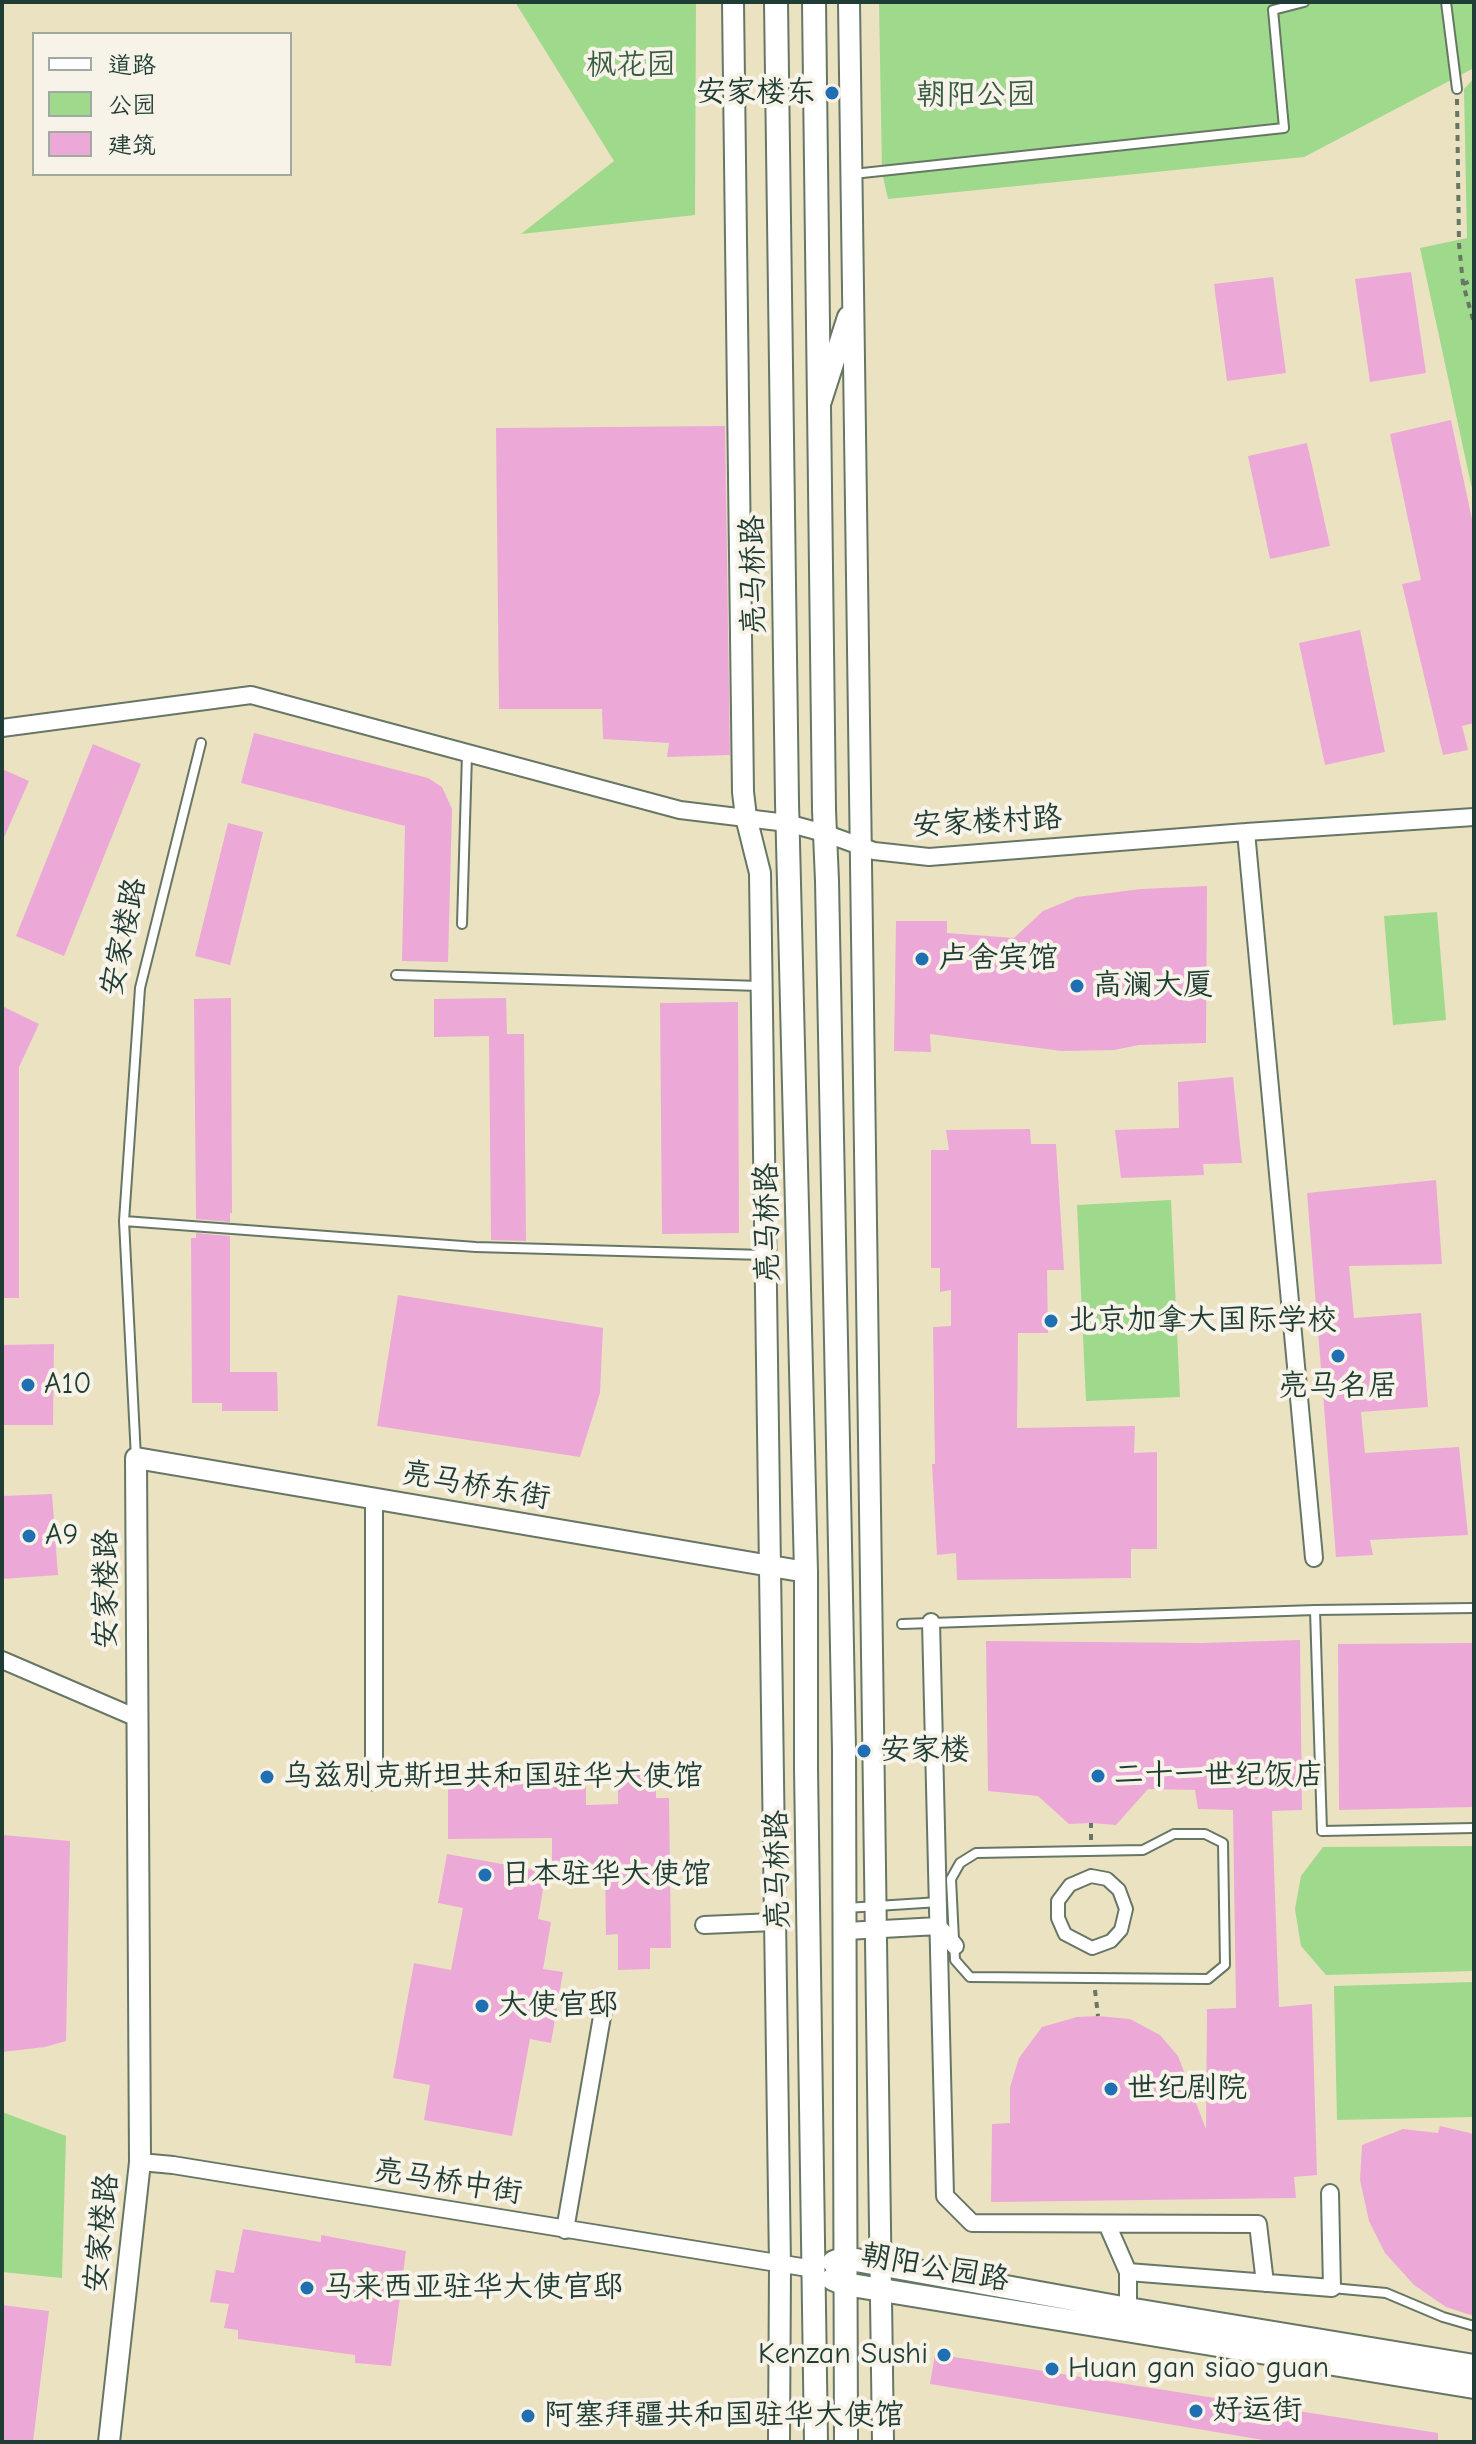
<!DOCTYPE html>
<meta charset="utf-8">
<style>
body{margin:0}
#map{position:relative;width:1476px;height:2444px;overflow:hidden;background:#ebe2c1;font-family:"Comic Neue","LXGW WenKai TC",sans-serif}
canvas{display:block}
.frame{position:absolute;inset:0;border:4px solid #1f3d34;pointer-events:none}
.legend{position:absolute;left:32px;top:32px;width:260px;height:144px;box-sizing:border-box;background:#f7f3e8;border:2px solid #a1aaa0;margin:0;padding:10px 14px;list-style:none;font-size:24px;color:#1f3d34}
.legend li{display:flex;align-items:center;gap:16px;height:40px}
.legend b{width:40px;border:2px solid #a1aaa0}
</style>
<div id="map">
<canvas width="1476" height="2444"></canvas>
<div class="frame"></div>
<ul class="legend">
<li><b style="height:10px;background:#fff"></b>道路</li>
<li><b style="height:22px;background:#9fd98c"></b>公园</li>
<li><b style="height:22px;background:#eca9d7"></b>建筑</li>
</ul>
</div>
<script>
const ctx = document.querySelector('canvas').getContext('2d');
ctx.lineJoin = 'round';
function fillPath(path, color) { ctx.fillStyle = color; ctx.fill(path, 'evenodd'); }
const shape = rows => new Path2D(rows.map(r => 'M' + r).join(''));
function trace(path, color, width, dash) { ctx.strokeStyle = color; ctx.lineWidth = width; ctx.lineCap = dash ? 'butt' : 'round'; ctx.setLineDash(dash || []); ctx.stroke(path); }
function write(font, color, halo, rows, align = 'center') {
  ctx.font = font + ' "Comic Neue","LXGW WenKai TC",sans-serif'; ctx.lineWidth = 8; ctx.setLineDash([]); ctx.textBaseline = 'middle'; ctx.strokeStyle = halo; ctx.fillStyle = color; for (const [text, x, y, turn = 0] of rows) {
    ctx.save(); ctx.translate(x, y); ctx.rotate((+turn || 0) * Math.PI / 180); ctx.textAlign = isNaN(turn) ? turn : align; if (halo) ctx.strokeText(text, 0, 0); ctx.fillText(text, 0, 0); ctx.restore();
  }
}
const green = shape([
 [515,2,696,2,695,215,521,234,614,161],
 [879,2,1474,2,1474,68,1304,157,888,199,882,172],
 [1474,78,1474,498,1420,248,1467,238,1464,89],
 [1437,912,1446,1020,1393,1025,1384,916],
 [1171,1200,1180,1397,1086,1401,1077,1205],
 [1474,1846,1474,1971,1326,1975,1301,1946,1295,1909,1301,1876,1323,1847],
 [1474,1982,1474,2117,1337,2120,1334,1986],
 [2,2112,66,2136,62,2278,2,2272]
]);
const building = shape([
 [1411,272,1426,373,1370,382,1355,279],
 [1273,277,1286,373,1227,381,1214,284],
 [1451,420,1474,529,1474,723,1462,726,1468,750,1443,755,1402,584,1421,580,1390,434],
 [725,426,730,755,667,757,669,743,603,739,602,709,499,709,496,428],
 [1307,443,1330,546,1270,559,1248,456],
 [1360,630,1385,752,1325,765,1299,643],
 [254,733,428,778,442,787,452,809,448,962,402,961,405,826,241,783],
 [93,744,141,764,64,956,16,936],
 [2,769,29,781,2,842],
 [228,823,263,832,230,965,195,956],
 [1207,886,1206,1043,1139,1045,1114,1050,1062,1051,930,1034,931,1052,894,1051,896,921,947,921,947,933,1014,938,1043,911,1077,897,1141,889],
 [231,998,232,1213,230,1213,230,1222,196,1219,194,999],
 [506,998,507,1034,524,1034,526,1241,491,1240,489,1036,434,1037,434,999],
 [738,1002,739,1233,662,1234,660,1003],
 [2,1006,39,1024,19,1067,19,1298,2,1298],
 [1233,1077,1242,1163,1203,1164,1204,1175,1121,1178,1115,1130,1179,1128,1178,1082],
 [1030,1129,1031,1144,1056,1144,1064,1270,1047,1270,1048,1333,1018,1333,1017,1428,1135,1426,1134,1453,1157,1452,1157,1549,1131,1549,1131,1578,957,1580,956,1553,937,1555,932,1464,935,1464,933,1327,951,1326,951,1290,940,1292,940,1268,931,1268,931,1150,949,1150,946,1130],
 [1436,1180,1442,1264,1349,1266,1354,1318,1421,1313,1428,1407,1361,1412,1365,1453,1459,1447,1468,1535,1370,1540,1373,1555,1336,1557,1307,1193],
 [196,1233,230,1236,230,1372,277,1372,278,1411,222,1411,222,1403,192,1403,191,1238,196,1238],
 [398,1295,603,1328,600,1393,580,1457,377,1426],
 [54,1344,53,1425,2,1425,2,1345],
 [52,1494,58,1575,2,1579,2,1496],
 [1300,1640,1302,1810,1272,1811,1279,2007,1312,2004,1317,2175,1294,2177,1296,2198,991,2202,992,2124,1010,2123,1010,2087,1019,2058,1042,2027,1077,2017,1098,2016,1130,2019,1160,2035,1178,2056,1206,2129,1207,2009,1236,2008,1233,1810,1198,1809,1195,1790,1148,1789,1116,1825,1091,1823,1069,1824,1038,1796,988,1791,986,1641,1201,1643],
 [1474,1643,1474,1807,1339,1810,1338,1644],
 [656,1773,656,1798,669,1798,671,1948,650,1948,650,1969,618,1970,618,1934,606,1935,605,1867,552,1867,552,1838,448,1839,448,1781,586,1780,586,1805,618,1804,618,1774],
 [2,1835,70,1841,66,2041,45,2047,2,2052],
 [447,1854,546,1872,538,1919,551,1922,543,1969,563,1972,551,2043,530,2039,512,2136,424,2120,430,2085,393,2078,414,1963,451,1970,463,1908,438,1903],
 [1440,2126,1474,2134,1474,2316,1446,2307,1414,2285,1385,2253,1369,2221,1360,2180,1362,2145,1403,2129,1438,2133],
 [243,2229,321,2242,321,2235,406,2251,391,2366,355,2363,355,2355,238,2339,238,2330,224,2328,229,2304,210,2302,216,2270,234,2273],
 [2,2305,49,2311,33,2442,2,2442],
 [935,2354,1438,2433,1438,2442,1275,2442,930,2384]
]);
const path = shape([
 [1457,99,1459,244,1463,284,1474,323],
 [1463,284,1474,280],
 [1091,1840,1091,1823],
 [1095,1990,1098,2016]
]);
const service = shape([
 [1446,2,1457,89],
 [853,174,1284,128,1273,10,1304,2],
 [462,924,467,754],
 [396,975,760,986],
 [124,1221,476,1247,764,1255],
 [136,1458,124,1221,140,988,201,743],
 [1474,1608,1315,1610,1322,1831,1474,1828],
 [902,1624,1315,1610],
 [1174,1834,1205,1834,1223,1843,1225,1965,1208,1979,970,1977,955,1960,951,1879,960,1863,976,1853,1143,1850,1174,1834],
 [846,1908,939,1902],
 [1332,2288,1386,2293,1443,2317,1474,2326]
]);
const pedestrian = shape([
 [1091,1876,1107,1879,1119,1890,1126,1909,1121,1930,1111,1941,1092,1948,1065,1934,1058,1918,1058,1901,1070,1885,1091,1876]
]);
const minor = shape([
 [2,728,251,695,680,810,787,823,824,833,874,851,929,857,1246,832,1474,817],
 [1246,832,1314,1558],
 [931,1622,945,2196,972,2223,1258,2224,1265,2283],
 [2,1660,137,1718],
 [374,1782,374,1499],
 [704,1925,774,1922],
 [846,1931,938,1926,955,1946],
 [140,2162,173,2165,814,2269],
 [1107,2224,1128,2272,1332,2288,1330,2193],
 [565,2230,604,2005],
 [1128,2309,1128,2272]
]);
const tertiary = shape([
 [733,2,743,792,746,817,760,873,780,2265,779,2442],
 [849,2,883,2442],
 [821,401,848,317],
 [109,2442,140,2162,136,1458,806,1572]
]);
const secondary = shape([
 [776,2,787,802,806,1572,806,1768,816,2442],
 [814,2,824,810,827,881,844,1750,846,2442],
 [834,2262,845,2258,1128,2309,1474,2366],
 [833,2279,845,2284,1474,2387]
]);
const markers = [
 [832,93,8,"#1f6fb2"],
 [922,959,8,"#1f6fb2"],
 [1077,986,8,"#1f6fb2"],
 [1051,1321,8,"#1f6fb2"],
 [1338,1356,8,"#1f6fb2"],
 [28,1385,8,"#1f6fb2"],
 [29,1536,8,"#1f6fb2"],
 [864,1751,8,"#1f6fb2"],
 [1098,1776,8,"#1f6fb2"],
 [267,1777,8,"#1f6fb2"],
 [485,1875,8,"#1f6fb2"],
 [482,2006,8,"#1f6fb2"],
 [1111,2089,8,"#1f6fb2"],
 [307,2288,8,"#1f6fb2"],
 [944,2355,8,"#1f6fb2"],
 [1052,2369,8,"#1f6fb2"],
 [1196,2411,8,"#1f6fb2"],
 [528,2416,8,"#1f6fb2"]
];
const parkNames = [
 ["枫花园",631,66],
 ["朝阳公园",976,96]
];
const poiNames = [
 ["安家楼东",816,93,"right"],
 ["卢舍宾馆",938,959],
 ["高澜大厦",1093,986],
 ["北京加拿大国际学校",1067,1321],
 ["A10",44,1385],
 ["亮马名居",1338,1387,"center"],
 ["A9",45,1536],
 ["安家楼",880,1751],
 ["二十一世纪饭店",1114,1776],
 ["乌兹别克斯坦共和国驻华大使馆",283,1777],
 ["日本驻华大使馆",501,1875],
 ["大使官邸",498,2006],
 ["世纪剧院",1127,2089],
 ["马来西亚驻华大使官邸",323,2288],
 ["Kenzan Sushi",928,2355,"right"],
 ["Huan gan siao guan",1068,2369],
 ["好运街",1212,2411],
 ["阿塞拜疆共和国驻华大使馆",544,2416]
];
const streetNames = [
 ["亮马桥路",754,575,-91],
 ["安家楼村路",987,822,-3],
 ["安家楼路",124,937,-78],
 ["亮马桥路",768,1223,-91],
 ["亮马桥东街",476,1486,10],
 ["安家楼路",107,1589,-90],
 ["亮马桥路",778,1870,-91],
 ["亮马桥中街",448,2182,9],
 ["安家楼路",102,2233,-84],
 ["朝阳公园路",935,2268,10]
];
fillPath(green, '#9fd98c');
fillPath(building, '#eca9d7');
trace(service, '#667765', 12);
trace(pedestrian, '#667765', 16);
trace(minor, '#667765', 20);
trace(tertiary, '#667765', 24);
trace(secondary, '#667765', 26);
trace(path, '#667765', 4, [6, 6]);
trace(service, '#fff', 8);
trace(pedestrian, '#fff', 12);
trace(minor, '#fff', 16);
trace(tertiary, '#fff', 20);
trace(secondary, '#fff', 22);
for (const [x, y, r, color] of markers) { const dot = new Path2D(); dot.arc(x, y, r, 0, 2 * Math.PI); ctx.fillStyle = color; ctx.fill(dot); trace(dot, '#f7f3e8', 3); }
write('30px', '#395c46', '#f7f3e8', parkNames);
write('30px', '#1f3d34', '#f7f3e8', poiNames, 'left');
write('30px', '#1f3d34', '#f7f3e8', streetNames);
</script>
